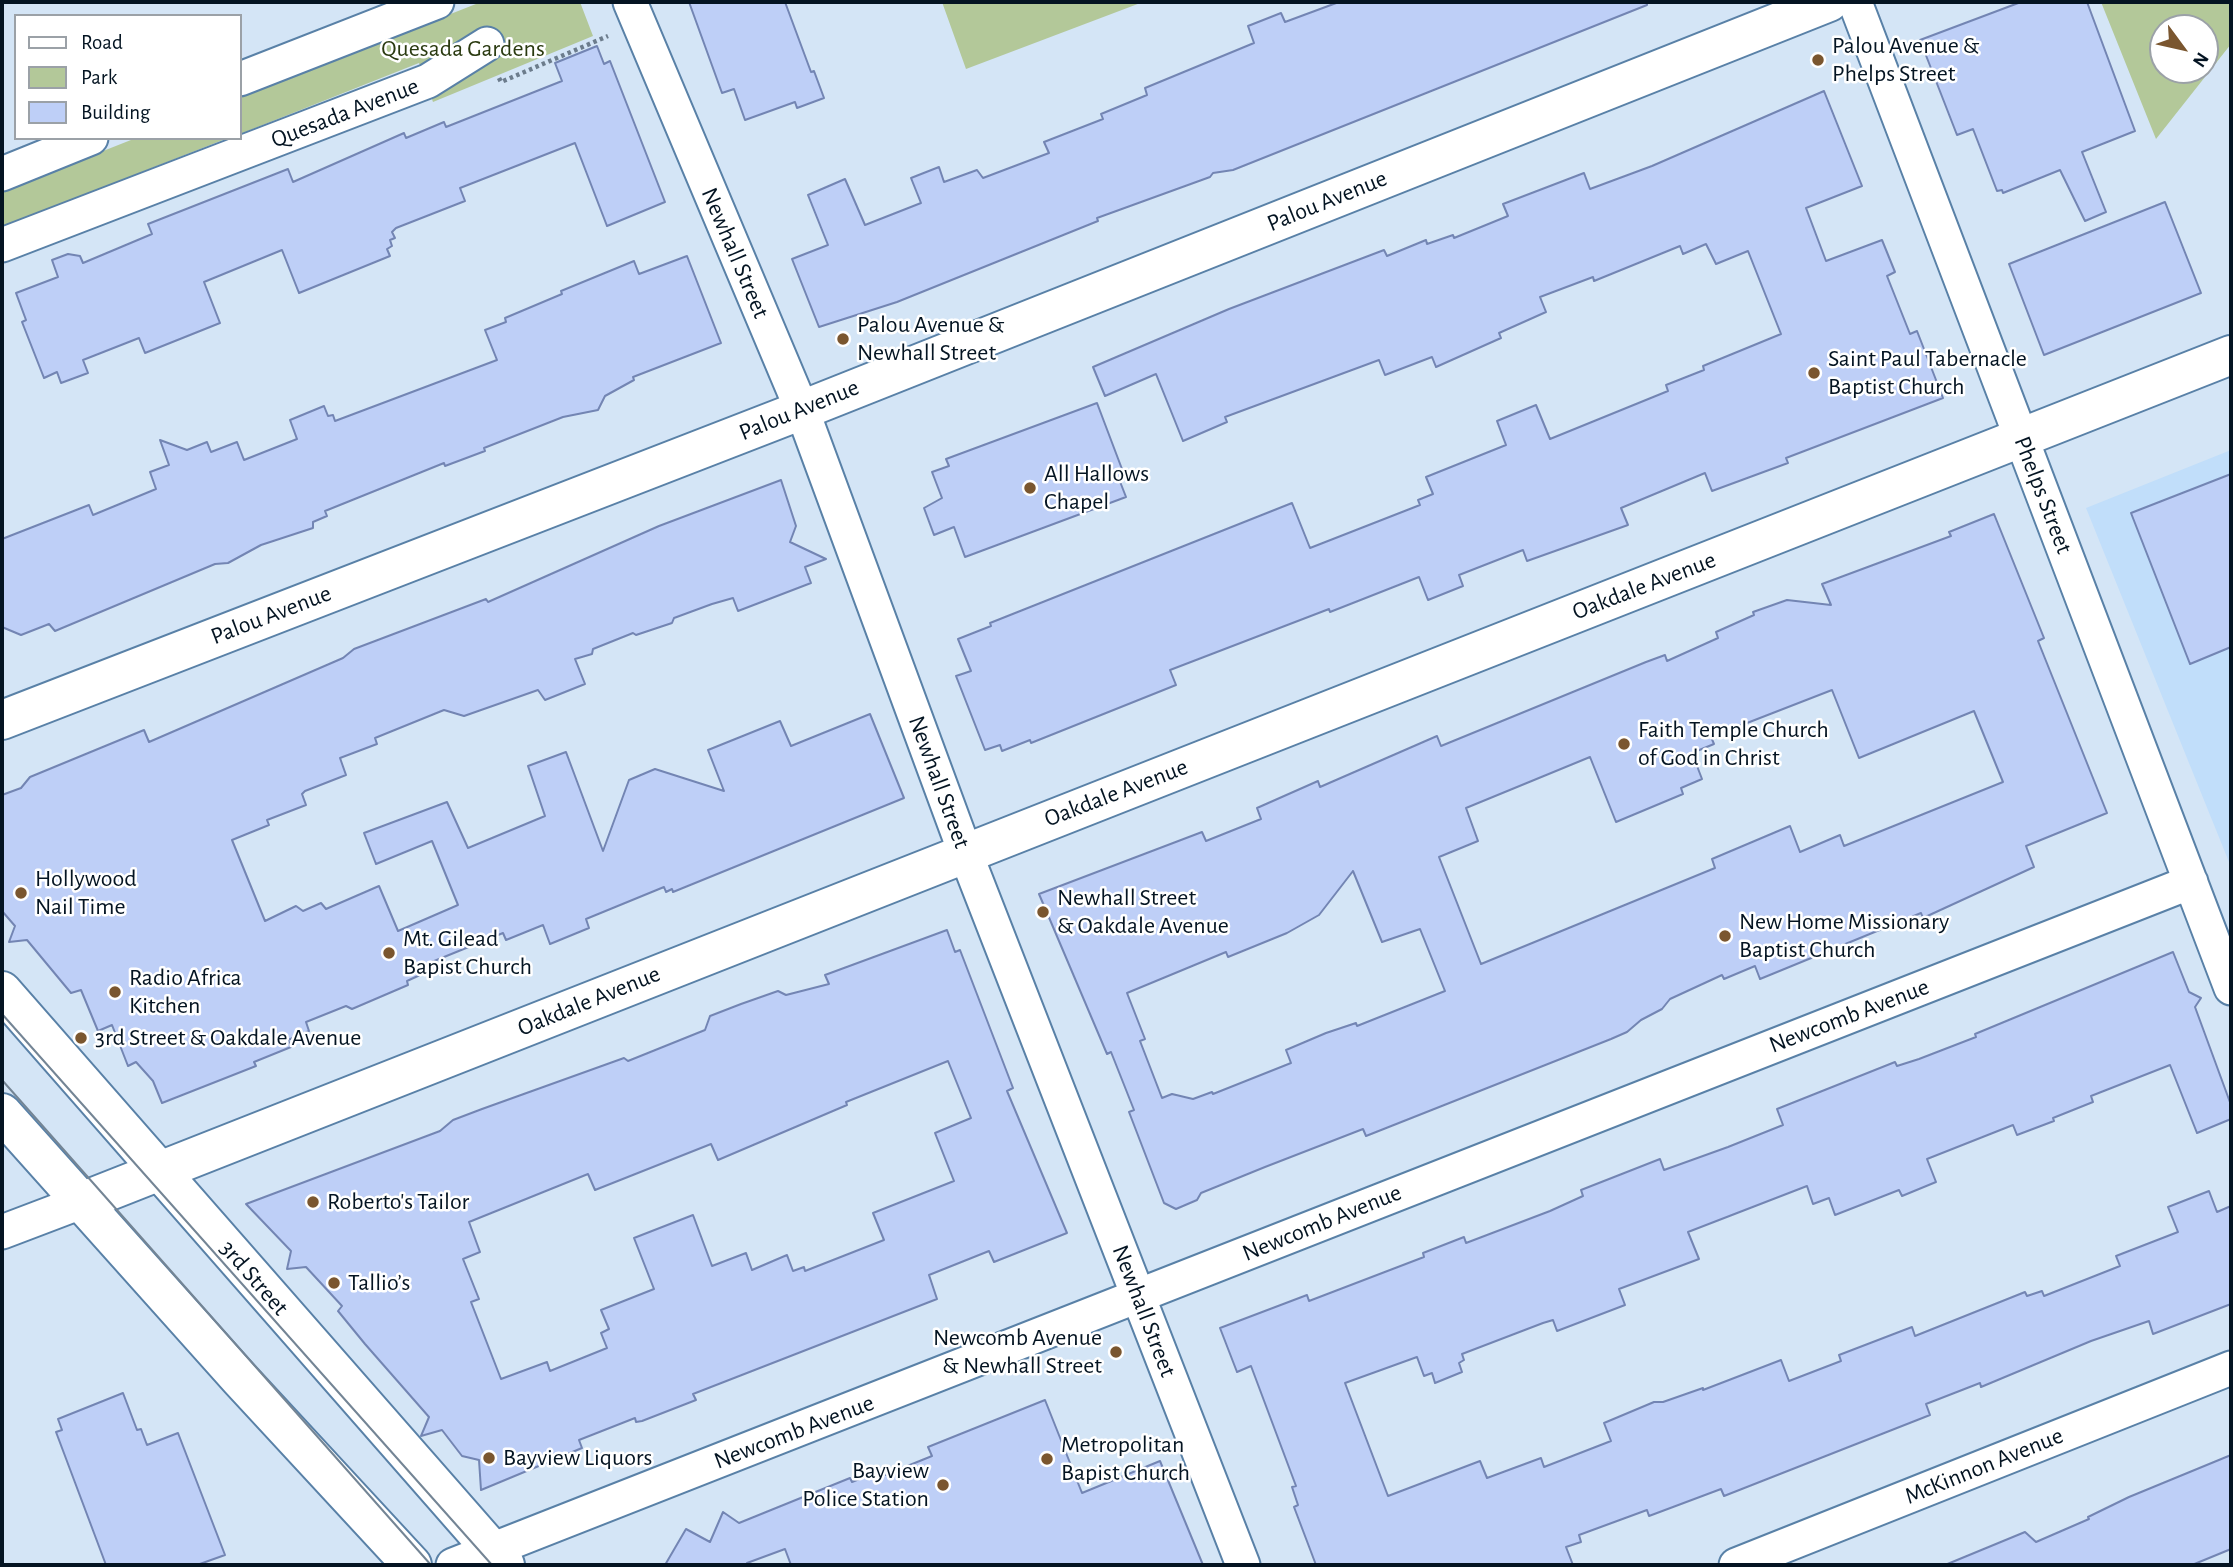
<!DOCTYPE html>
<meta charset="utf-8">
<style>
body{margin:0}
#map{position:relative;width:2233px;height:1567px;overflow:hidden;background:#d4e5f6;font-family:"Alegreya Sans",sans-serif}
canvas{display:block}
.frame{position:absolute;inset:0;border:4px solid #041422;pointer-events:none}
.legend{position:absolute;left:14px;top:14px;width:228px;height:126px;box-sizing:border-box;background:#fff;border:2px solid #9ba1a7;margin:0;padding:9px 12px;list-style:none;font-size:21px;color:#041422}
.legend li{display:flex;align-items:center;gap:14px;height:35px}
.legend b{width:35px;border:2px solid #9ba1a7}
.north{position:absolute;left:2149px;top:14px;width:70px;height:70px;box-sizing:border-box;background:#fff;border:2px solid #9ba1a7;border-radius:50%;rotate:123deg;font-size:19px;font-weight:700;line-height:28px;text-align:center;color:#041422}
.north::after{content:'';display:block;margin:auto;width:24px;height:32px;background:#7a562f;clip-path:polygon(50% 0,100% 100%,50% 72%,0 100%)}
</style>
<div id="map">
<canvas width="2233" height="1567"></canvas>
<div class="frame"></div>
<ul class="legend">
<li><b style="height:9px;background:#fff"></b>Road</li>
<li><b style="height:19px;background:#b3c899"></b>Park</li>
<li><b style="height:19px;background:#becff7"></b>Building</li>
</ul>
<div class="north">N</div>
</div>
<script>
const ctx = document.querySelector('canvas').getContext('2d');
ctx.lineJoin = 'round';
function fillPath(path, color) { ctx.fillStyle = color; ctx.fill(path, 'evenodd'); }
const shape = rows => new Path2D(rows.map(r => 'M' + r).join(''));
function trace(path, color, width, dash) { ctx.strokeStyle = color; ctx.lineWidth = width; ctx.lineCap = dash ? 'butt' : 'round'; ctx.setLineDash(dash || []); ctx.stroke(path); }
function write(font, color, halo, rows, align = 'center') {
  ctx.font = font + ' "Alegreya Sans",sans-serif'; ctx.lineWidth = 5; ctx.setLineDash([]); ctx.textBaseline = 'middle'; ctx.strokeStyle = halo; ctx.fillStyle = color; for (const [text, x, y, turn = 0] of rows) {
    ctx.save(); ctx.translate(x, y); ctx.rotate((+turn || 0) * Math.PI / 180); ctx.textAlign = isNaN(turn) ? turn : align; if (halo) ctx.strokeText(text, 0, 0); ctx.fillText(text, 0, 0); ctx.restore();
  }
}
const built = shape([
 [2231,450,2231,867,2086,508]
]);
const green = shape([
 [481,2,580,2,593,36,433,102,419,63,240,134,240,97],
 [942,2,1143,2,966,69],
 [2101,2,2231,2,2231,44,2156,139],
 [2163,28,2205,28,2205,70,2163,70],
 [136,138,228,138,2,227,2,191]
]);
const building = shape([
 [689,2,785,2,811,72,814,71,824,98,797,108,795,102,745,120,734,89,722,93,689,2],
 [1339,2,1647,2,1647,5,1233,170,1213,173,1210,177,1097,218,1098,221,897,302,819,327,792,259,828,245,808,195,845,179,865,225,921,203,911,178,939,167,944,182,977,170,983,178,1049,153,1044,142,1103,119,1101,114,1147,95,1145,88,1254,43,1248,26,1281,13,1285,22,1339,2],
 [2021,2,2087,2,2135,131,2082,152,2106,212,2085,221,2060,170,2003,193,2002,190,1997,191,1973,129,1957,135,1920,40,2021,2],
 [597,46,604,64,610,61,665,202,607,226,575,143,460,188,465,201,396,228,392,232,395,238,390,240,392,246,387,249,390,256,299,293,282,250,204,282,220,323,145,353,139,338,83,360,88,373,61,383,57,372,44,378,22,322,26,320,16,293,58,277,52,260,68,254,80,256,83,263,152,234,148,224,288,169,293,182,404,133,406,138,444,122,446,127,562,81,555,63,597,46],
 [1824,91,1862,186,1806,208,1826,261,1882,240,1895,272,1887,276,1910,334,1917,331,1943,398,1786,458,1788,463,1712,491,1705,473,1621,508,1628,525,1527,561,1523,550,1459,575,1463,586,1428,600,1419,577,1330,612,1329,609,1170,670,1176,685,1031,743,1030,740,1002,751,1000,745,985,750,956,676,971,671,958,639,991,626,990,623,1292,503,1310,548,1420,505,1418,500,1433,494,1426,477,1506,445,1497,421,1536,405,1550,439,1668,391,1666,385,1704,370,1703,366,1781,334,1748,251,1716,264,1706,244,1683,254,1680,246,1594,281,1593,277,1540,297,1546,312,1499,333,1501,338,1436,367,1432,357,1385,375,1379,360,1225,417,1227,422,1183,441,1156,374,1105,396,1093,367,1229,309,1384,250,1387,256,1426,240,1427,244,1453,235,1454,238,1508,216,1503,204,1584,173,1590,189,1652,166,1824,91],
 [2165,202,2201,293,2044,355,2009,264,2165,202],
 [687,256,721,343,633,377,634,380,605,396,598,410,563,417,484,448,485,451,445,466,444,463,325,511,327,516,313,522,313,528,261,545,228,563,215,564,55,631,49,624,21,635,2,627,2,539,89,505,93,515,156,489,150,472,169,465,160,440,187,450,207,442,211,452,237,442,244,460,297,439,290,420,324,406,328,416,333,415,335,421,497,360,485,330,506,322,505,318,562,294,561,291,634,261,639,274,687,256],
 [1097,403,1125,477,1119,479,1126,497,965,557,954,527,934,535,924,508,942,498,932,472,949,466,946,459,1097,403],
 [2231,474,2231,647,2190,664,2131,513,2231,474],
 [781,480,796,526,790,542,826,559,805,567,811,583,738,611,733,598,712,604,674,618,672,623,636,635,633,633,593,649,592,654,575,659,585,684,545,700,538,690,464,716,444,710,375,738,377,744,340,758,346,775,305,791,302,794,306,805,267,820,269,825,232,840,265,921,296,906,303,911,321,903,326,909,379,886,398,931,458,905,432,841,376,864,364,833,447,802,468,848,545,816,528,766,566,752,603,851,629,780,655,769,724,791,708,750,780,721,791,746,870,714,904,798,673,892,672,889,666,892,664,887,586,919,589,928,550,944,543,925,506,940,503,933,417,968,420,975,407,981,408,985,352,1009,346,1006,306,1022,309,1031,288,1040,291,1047,254,1062,256,1066,162,1103,153,1081,136,1062,128,1066,112,1025,98,1031,81,990,71,993,27,940,9,942,15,926,2,911,2,795,21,788,30,777,144,730,149,742,343,658,354,649,486,599,488,602,659,526,781,480],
 [1994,514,2044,638,2038,641,2107,813,2026,846,2034,867,1923,918,1921,913,1760,979,1755,966,1724,979,1722,975,1670,999,1662,1009,1641,1020,1627,1032,1611,1039,1366,1136,1363,1129,1265,1167,1201,1193,1197,1200,1176,1209,1164,1203,1129,1112,1134,1110,1111,1052,1107,1054,1039,894,1202,832,1206,841,1261,819,1257,808,1318,781,1320,787,1437,736,1441,746,1646,662,1665,655,1667,661,1718,638,1716,632,1754,615,1753,612,1787,600,1831,605,1822,584,1951,536,1949,532,1994,514],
 [1832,690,1859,758,1974,711,2003,782,1844,846,1840,835,1800,852,1790,826,1712,859,1715,868,1481,964,1439,857,1478,841,1466,808,1590,757,1616,822,1683,794,1681,788,1702,779,1692,753,1714,744,1711,737,1832,690],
 [1353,871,1382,942,1420,929,1445,991,1357,1026,1356,1023,1326,1033,1286,1050,1291,1063,1213,1094,1212,1092,1193,1099,1172,1094,1162,1098,1140,1041,1145,1039,1127,993,1226,952,1228,957,1287,933,1319,915,1353,871],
 [947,930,955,952,960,950,1013,1088,1007,1091,1067,1233,994,1262,989,1251,929,1275,937,1299,693,1394,696,1400,642,1421,636,1422,635,1418,579,1440,582,1448,481,1490,479,1460,462,1456,442,1430,421,1436,429,1417,365,1344,338,1311,342,1306,306,1267,287,1269,291,1251,246,1204,440,1131,453,1120,482,1109,624,1058,628,1061,705,1030,710,1016,741,1004,778,991,786,995,829,984,825,975,947,930],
 [948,1061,971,1118,935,1133,954,1181,873,1213,884,1240,805,1271,804,1267,793,1271,787,1255,752,1270,746,1253,712,1266,693,1215,634,1238,654,1289,601,1310,609,1329,601,1333,607,1348,550,1371,547,1362,501,1379,471,1302,479,1299,463,1259,480,1252,469,1222,588,1174,595,1190,711,1144,718,1160,847,1105,846,1102,948,1061],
 [2173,952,2189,992,2201,998,2195,1007,2231,1105,2231,1119,2197,1133,2170,1065,2091,1096,2093,1102,2053,1118,2054,1121,2017,1135,2013,1125,1927,1159,1936,1182,1902,1196,1899,1190,1835,1215,1829,1198,1813,1204,1807,1186,1688,1232,1699,1259,1619,1289,1625,1305,1557,1331,1553,1320,1543,1323,1462,1354,1464,1360,1459,1363,1462,1372,1435,1383,1432,1373,1424,1376,1417,1357,1345,1383,1388,1496,1480,1461,1487,1478,1541,1458,1544,1467,1611,1441,1604,1423,1654,1402,1663,1402,1703,1388,1703,1390,1781,1360,1789,1381,1841,1361,1839,1355,1912,1327,1915,1336,2025,1292,2027,1296,2042,1291,2044,1296,2120,1266,2116,1256,2178,1232,2168,1207,2209,1191,2217,1212,2231,1206,2231,1304,2153,1334,2149,1321,2091,1341,1981,1387,1980,1383,1926,1404,1930,1415,1724,1496,1721,1489,1649,1516,1647,1510,1579,1535,1581,1542,1566,1547,1573,1565,1316,1565,1294,1507,1298,1505,1292,1487,1296,1486,1251,1366,1237,1372,1220,1328,1307,1295,1309,1301,1424,1257,1423,1253,1464,1237,1466,1243,1550,1211,1583,1196,1581,1190,1660,1159,1664,1170,1728,1147,1783,1125,1777,1109,1895,1062,1897,1066,1919,1059,1976,1037,1975,1034,2173,952],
 [123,1393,137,1430,141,1429,147,1445,178,1433,225,1555,197,1565,106,1565,56,1432,62,1430,58,1419,123,1393],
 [1045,1400,1082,1493,1160,1461,1203,1565,791,1565,785,1549,747,1563,751,1565,665,1565,686,1529,710,1542,723,1512,739,1523,850,1478,852,1482,879,1471,885,1475,932,1456,928,1447,1045,1400],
 [2231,1455,2231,1549,2192,1565,1945,1565,2025,1532,2036,1542,2089,1519,2088,1517,2129,1497,2231,1455]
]);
const path = shape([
 [499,78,501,82,608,36]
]);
const street = shape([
 [630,2,802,410,965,852,1243,1565],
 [1855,2,2231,988],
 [240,79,437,2],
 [2,174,91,138],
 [2,245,428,81,487,44],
 [2,1232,81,1202],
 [453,1565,2191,882],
 [1736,1565,2231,1368]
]);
const secondary = shape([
 [2,720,802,410,1829,2],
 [81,1202,2231,355]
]);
const primary = shape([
 [2,991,505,1565],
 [2,1113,240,1379,412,1565]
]);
const tram = shape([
 [2,1014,492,1565],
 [2,1080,431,1565]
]);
const markers = [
 [1818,60,7,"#7a562f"],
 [843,339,7,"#7a562f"],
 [1814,373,7,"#7a562f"],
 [1030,488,7,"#7a562f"],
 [1624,744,7,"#7a562f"],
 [21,893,7,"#7a562f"],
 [1043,912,7,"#7a562f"],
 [1725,936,7,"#7a562f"],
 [389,953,7,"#7a562f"],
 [115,992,7,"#7a562f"],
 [81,1038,7,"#7a562f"],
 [313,1202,7,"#7a562f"],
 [334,1283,7,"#7a562f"],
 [1116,1352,7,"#7a562f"],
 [489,1458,7,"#7a562f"],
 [1047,1459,7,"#7a562f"],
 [943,1485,7,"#7a562f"]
];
const poiNames = [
 ["Palou Avenue &",1832,46],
 ["Phelps Street",1832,74],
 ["Palou Avenue &",857,325],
 ["Newhall Street",857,353],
 ["Saint Paul Tabernacle",1828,359],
 ["Baptist Church",1828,387],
 ["All Hallows",1044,474],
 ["Chapel",1044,502],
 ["Faith Temple Church",1638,730],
 ["of God in Christ",1638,758],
 ["Hollywood",35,879],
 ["Nail Time",35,907],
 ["Newhall Street",1057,898],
 ["& Oakdale Avenue",1057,926],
 ["New Home Missionary",1739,922],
 ["Baptist Church",1739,950],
 ["Mt. Gilead",403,939],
 ["Bapist Church",403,967],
 ["Radio Africa",129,978],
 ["Kitchen",129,1006],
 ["3rd Street & Oakdale Avenue",95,1038],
 ["Roberto's Tailor",327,1202],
 ["Tallio’s",348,1283],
 ["Newcomb Avenue",1102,1338,"right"],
 ["& Newhall Street",1102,1366,"right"],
 ["Metropolitan",1061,1445],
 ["Bapist Church",1061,1473],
 ["Bayview Liquors",503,1458],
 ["Bayview",929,1471,"right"],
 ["Police Station",929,1499,"right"]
];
const parkNames = [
 ["Quesada Gardens",463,49]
];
const streetNames = [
 ["Quesada Avenue",345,113,-21],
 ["Palou Avenue",1327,201,-22],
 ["Newhall Street",735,253,67],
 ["Palou Avenue",799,410,-22],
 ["Phelps Street",2043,495,69],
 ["Oakdale Avenue",1644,586,-21],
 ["Palou Avenue",271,615,-21],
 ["Newhall Street",939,782,70],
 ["Oakdale Avenue",1116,793,-21],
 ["Oakdale Avenue",589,1001,-22],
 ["Newcomb Avenue",1849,1016,-21],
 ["Newcomb Avenue",1322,1223,-22],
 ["3rd Street",254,1278,49],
 ["Newhall Street",1144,1311,69],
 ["Newcomb Avenue",794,1432,-21],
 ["McKinnon Avenue",1984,1466,-22]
];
fillPath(built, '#c1defa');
fillPath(green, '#b3c899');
fillPath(building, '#becff7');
trace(building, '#7385b3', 2);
trace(street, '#5981a7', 37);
trace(secondary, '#5981a7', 42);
trace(primary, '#5981a7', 42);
trace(path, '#6c7c8c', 4.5, [3.5, 3.5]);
trace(street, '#fff', 33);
trace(secondary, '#fff', 38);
trace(primary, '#fff', 38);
trace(tram, '#748595', 2);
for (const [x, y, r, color] of markers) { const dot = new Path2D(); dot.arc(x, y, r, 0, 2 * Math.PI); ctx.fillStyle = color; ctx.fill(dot); trace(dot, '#fff', 2.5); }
write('24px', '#041422', '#fff', poiNames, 'left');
write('24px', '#2a3a10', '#fff', parkNames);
write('24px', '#041422', '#fff', streetNames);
</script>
